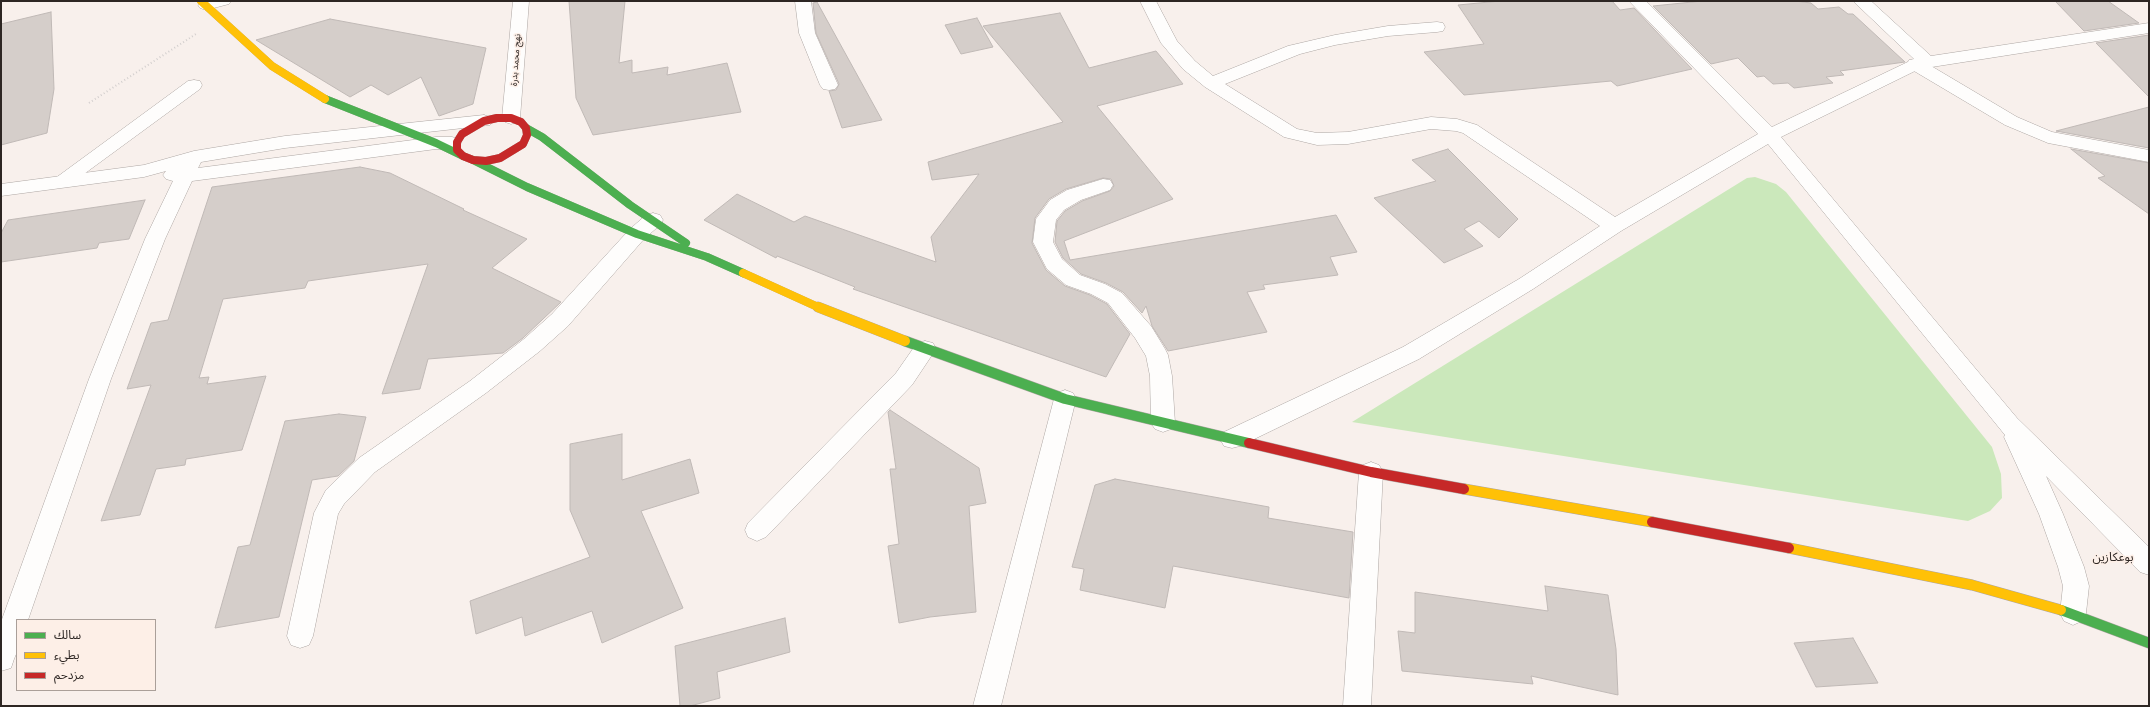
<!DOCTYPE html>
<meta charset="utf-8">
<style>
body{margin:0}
#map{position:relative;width:2150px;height:707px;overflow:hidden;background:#f8f0ec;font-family:Arial,"Noto Sans Arabic",sans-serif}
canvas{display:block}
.frame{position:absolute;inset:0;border:2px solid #2d2623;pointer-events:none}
.legend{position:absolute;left:16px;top:619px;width:140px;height:72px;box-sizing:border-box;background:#fdefe7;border:1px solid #aa9f99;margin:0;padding:5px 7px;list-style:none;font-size:12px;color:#2d2623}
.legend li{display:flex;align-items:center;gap:8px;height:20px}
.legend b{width:20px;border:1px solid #aa9f99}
</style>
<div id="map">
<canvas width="2150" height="707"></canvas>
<div class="frame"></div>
<ul class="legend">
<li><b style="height:5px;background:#4caf50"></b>سالك</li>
<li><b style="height:5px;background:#ffc107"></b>بطيء</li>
<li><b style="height:5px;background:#c62828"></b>مزدحم</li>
</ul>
</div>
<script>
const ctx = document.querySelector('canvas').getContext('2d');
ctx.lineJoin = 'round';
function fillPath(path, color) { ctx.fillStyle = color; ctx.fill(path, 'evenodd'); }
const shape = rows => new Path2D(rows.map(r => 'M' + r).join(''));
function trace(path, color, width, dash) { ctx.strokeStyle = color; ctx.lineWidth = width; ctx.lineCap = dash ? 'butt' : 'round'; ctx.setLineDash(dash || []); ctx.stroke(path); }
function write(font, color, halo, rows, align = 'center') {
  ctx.font = font + ' Arial,"Noto Sans Arabic",sans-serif'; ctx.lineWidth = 3; ctx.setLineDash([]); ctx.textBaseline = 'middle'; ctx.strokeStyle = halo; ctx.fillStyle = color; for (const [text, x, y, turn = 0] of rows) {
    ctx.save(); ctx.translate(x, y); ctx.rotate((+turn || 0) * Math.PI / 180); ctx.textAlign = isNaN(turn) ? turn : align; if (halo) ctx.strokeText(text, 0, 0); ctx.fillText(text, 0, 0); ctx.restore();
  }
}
const green = shape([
 [1755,177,1776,184,1786,192,1992,447,2001,474,2002,498,1990,511,1968,521,1352,422,1747,178]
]);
const building = shape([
 [569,1,625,1,619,63,632,60,632,73,668,67,667,75,727,63,741,112,593,135,576,98,569,1],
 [1500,1,1612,1,1620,10,1634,8,1692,69,1617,86,1611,81,1464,95,1424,52,1484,44,1458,5,1500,1],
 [1702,1,1795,1,1811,3,1818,9,1839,7,1848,14,1853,14,1905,62,1840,71,1844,75,1826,77,1833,83,1794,88,1788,83,1773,84,1764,76,1757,77,1738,58,1711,64,1653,6,1702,1],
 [2055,1,2108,1,2139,23,2084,31,2055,1],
 [817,2,882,120,842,128,829,91,836,90,839,84,816,33,813,3,817,2],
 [51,12,54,89,47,133,1,145,1,24,51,12],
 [1060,13,1089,68,1156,51,1183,84,1097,106,1173,199,1064,241,1070,260,1336,215,1357,252,1330,257,1338,275,1263,285,1265,289,1247,292,1267,332,1168,351,1152,326,1146,306,1142,313,1123,292,1106,283,1081,274,1063,258,1055,242,1057,221,1065,211,1082,201,1110,191,1114,186,1111,179,1103,178,1066,189,1049,199,1035,218,1032,243,1046,270,1065,286,1090,295,1107,304,1130,334,1106,377,853,289,855,287,777,256,776,258,704,220,737,194,794,222,805,216,936,262,931,237,979,174,932,180,928,162,1063,122,983,26,1060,13],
 [977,18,993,47,961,54,945,25,977,18],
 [330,19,486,48,473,104,439,116,421,77,388,95,371,85,350,97,256,40,330,19],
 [2149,35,2149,97,2096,43,2149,35],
 [2149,107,2149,148,2056,131,2149,107],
 [1448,149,1518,219,1499,238,1479,221,1464,229,1483,246,1444,263,1374,198,1436,181,1412,160,1448,149],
 [2071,149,2149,163,2149,214,2098,178,2105,176,2071,149],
 [360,167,390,173,464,209,463,210,527,239,492,268,561,302,523,338,503,353,428,359,420,389,382,394,428,264,308,281,305,288,223,299,199,378,209,377,207,384,266,376,242,450,186,459,185,465,156,469,140,515,101,521,151,385,127,389,151,323,168,320,212,187,360,167],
 [145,200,129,239,99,243,97,248,1,262,1,233,8,220,145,200],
 [890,410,979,468,986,503,969,506,976,612,930,617,899,623,888,546,899,544,890,469,896,469,888,412,890,410],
 [339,414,366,417,354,461,338,476,312,480,279,617,215,628,238,547,250,545,285,421,339,414],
 [622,434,622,480,690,459,699,493,641,511,683,608,602,643,592,611,525,636,522,617,476,634,470,601,590,557,570,510,570,444,622,434],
 [1115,479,1269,507,1268,518,1353,532,1349,598,1173,566,1165,608,1080,590,1084,569,1072,567,1095,485,1115,479],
 [1545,586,1608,595,1616,649,1618,695,1531,676,1533,684,1402,671,1398,631,1415,633,1415,592,1548,611,1545,586],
 [785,618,790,652,717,672,720,698,690,706,680,706,675,646,785,618],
 [1853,638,1878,683,1816,687,1794,643,1853,638]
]);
const path = shape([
 [89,103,196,34]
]);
const lane = shape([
 [1915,59,1921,60,2017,117,2052,132,2149,150,2149,162,2048,143,2005,125,1909,68,1907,64,1909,60,1915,59],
 [194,80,200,81,202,85,200,89,69,185,63,187,57,185,54,181,57,177,188,81,194,80]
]);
const street = shape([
 [231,1,229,4,206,10,200,8,198,5,202,1,231,1],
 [513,1,529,1,520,118,517,122,511,124,505,122,502,118,513,1],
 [795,1,811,1,815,33,838,85,835,89,829,90,823,89,820,85,799,33,795,1],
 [1140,1,1156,1,1177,41,1195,61,1213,76,1288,46,1335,35,1388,26,1437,22,1443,23,1445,27,1443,31,1437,32,1388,36,1335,45,1300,54,1225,84,1297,129,1317,133,1348,132,1431,117,1457,119,1477,125,1615,217,1758,134,1629,1,1646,1,1772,127,1914,59,1853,1,1871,1,1931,56,2149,23,2149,33,1919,69,1781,137,2017,418,2149,547,2149,575,2140,572,2046,476,2063,514,2084,567,2089,586,2086,613,2082,621,2073,625,2064,621,2060,613,2063,586,2058,567,2039,514,2004,437,2005,435,1768,144,1621,231,1533,289,1419,359,1240,446,1232,448,1224,446,1220,439,1224,432,1403,347,1519,279,1600,226,1463,133,1456,131,1431,129,1348,144,1317,145,1284,137,1205,87,1183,69,1161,43,1140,1],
 [484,115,490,117,493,121,490,125,285,148,201,162,198,168,436,137,452,137,459,139,461,143,459,147,452,149,436,149,192,181,165,239,111,379,28,620,17,620,17,652,14,659,11,668,1,671,1,622,89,379,145,239,173,181,166,179,163,175,166,171,144,177,1,196,1,184,144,165,194,151,285,136,484,115],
 [1103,179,1110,180,1113,185,1110,190,1081,200,1064,210,1056,220,1053,242,1062,259,1080,275,1105,284,1122,293,1151,326,1165,349,1168,355,1172,376,1175,423,1171,429,1163,432,1155,429,1151,423,1150,376,1146,356,1135,338,1108,303,1091,294,1066,285,1047,269,1033,242,1036,219,1050,200,1067,190,1103,179],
 [653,213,660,215,663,220,660,225,644,239,568,326,540,351,486,393,375,472,344,504,338,514,313,636,309,645,300,648,291,645,287,636,314,513,326,490,359,458,470,381,524,339,552,314,630,229,646,215,653,213],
 [925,341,933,343,936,349,912,385,766,537,757,541,748,537,745,530,748,523,896,373,917,343,925,341],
 [1065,390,1073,393,1076,399,1001,706,973,706,1054,399,1057,393,1065,390],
 [1371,462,1379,465,1383,472,1371,706,1343,706,1359,472,1363,465,1371,462]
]);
const fastFar1 = shape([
 [325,99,436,143,463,156],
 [526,128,542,137,630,205,686,243],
 [473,160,527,187,637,234,707,257,743,273]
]);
const fast = shape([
 [905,341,1065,399,1249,443],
 [2061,610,2149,643]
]);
const slowFar1 = shape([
 [201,1,272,66,325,99],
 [743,273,820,308]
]);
const slow = shape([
 [818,307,905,341],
 [1464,489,1652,522],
 [1789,548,1972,585,2061,610]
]);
const jamFar1 = shape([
 [497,118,511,118,521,122,526,128,527,135,523,144,500,158,486,161,473,160,463,156,457,150,457,142,462,134,484,121,497,118]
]);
const jam = shape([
 [1249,443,1371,472,1464,489],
 [1652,522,1789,548]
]);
const farStreetnames = [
 ["نهج محمد بدرة",516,60,-86]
];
const quarterNames = [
 ["بوعكازين",2113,558]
];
fillPath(green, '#cbe8bb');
fillPath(building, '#d5ceca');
trace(building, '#c0b9b6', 1);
trace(lane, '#ada6a3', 1);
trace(street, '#ada6a3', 1);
trace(fastFar1, '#ada6a3', 8);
trace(fast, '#ada6a3', 11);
trace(slowFar1, '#ada6a3', 8);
trace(slow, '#ada6a3', 11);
trace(jamFar1, '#ada6a3', 8);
trace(jam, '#ada6a3', 11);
trace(path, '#d3cfce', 2, [1, 2.5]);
fillPath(lane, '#fefdfc');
fillPath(street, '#fefdfc');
trace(fastFar1, '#4caf50', 8);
trace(fast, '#4caf50', 10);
trace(slowFar1, '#ffc107', 8);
trace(slow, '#ffc107', 10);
trace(jamFar1, '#c62828', 8);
trace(jam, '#c62828', 10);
write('9px', '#2d2623', '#fdefe7', farStreetnames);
write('12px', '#2d2623', '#fdefe7', quarterNames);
</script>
